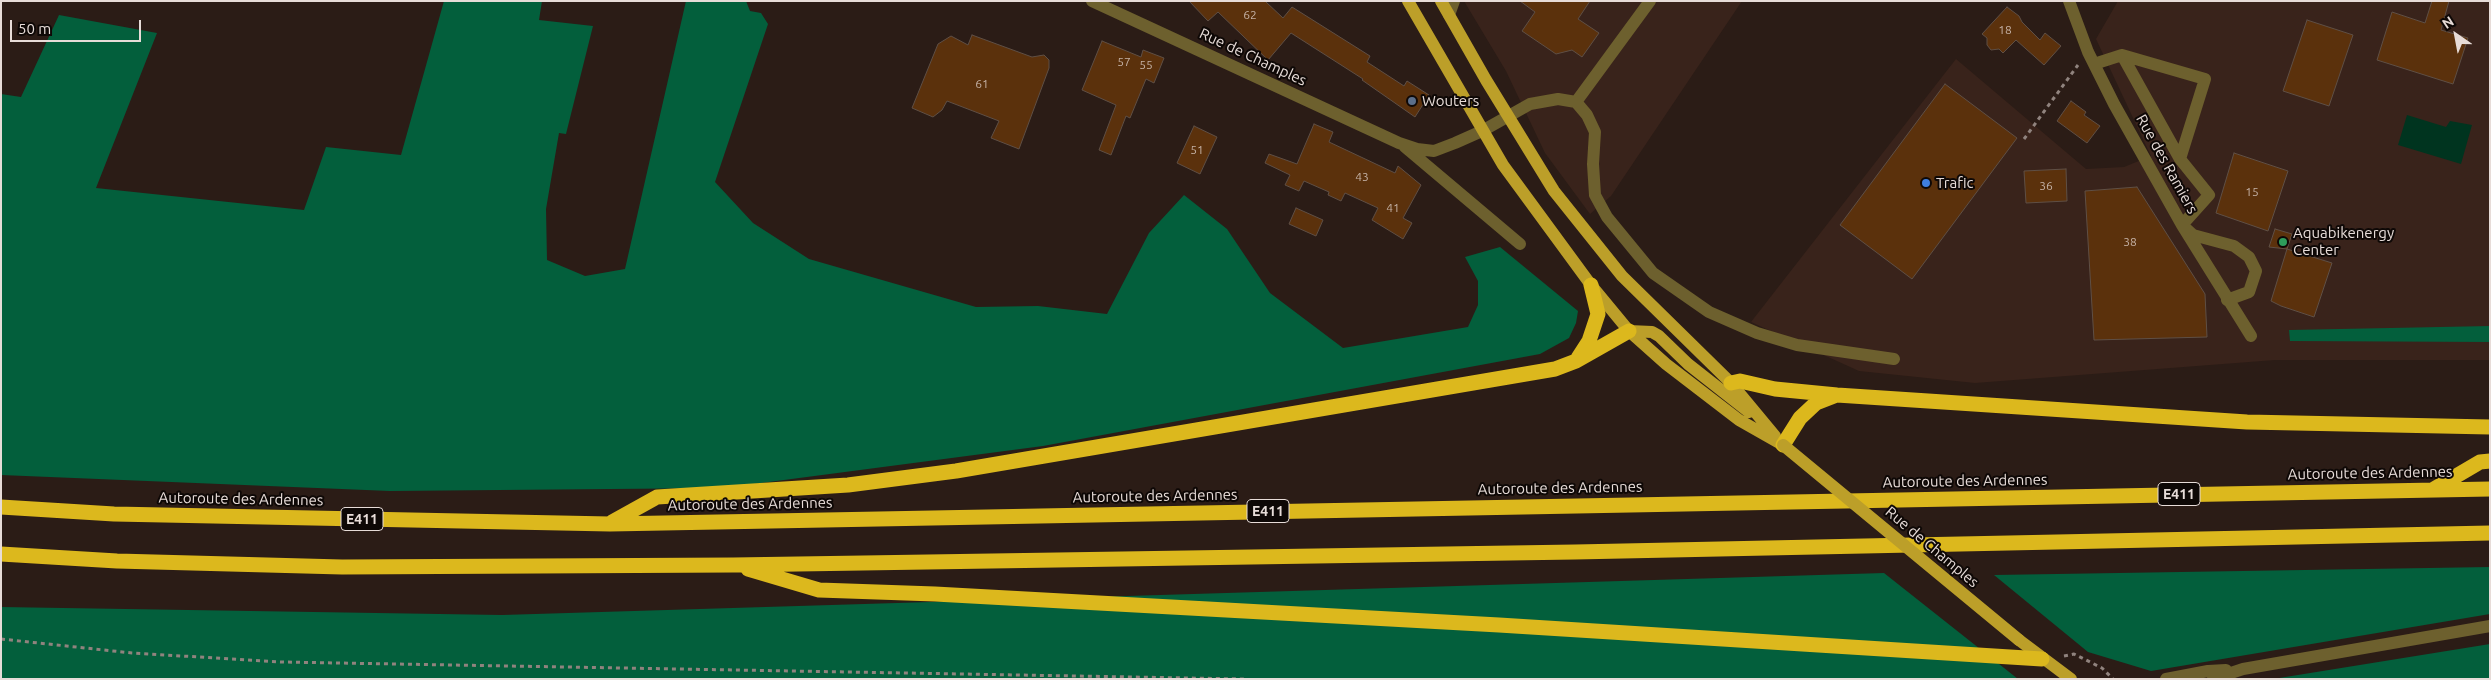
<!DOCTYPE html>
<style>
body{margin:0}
#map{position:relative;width:2491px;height:680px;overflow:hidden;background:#2b1c16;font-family:Ubuntu,sans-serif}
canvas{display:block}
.frame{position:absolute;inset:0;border:2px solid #e7dcd8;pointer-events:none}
.north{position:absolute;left:2431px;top:10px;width:50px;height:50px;-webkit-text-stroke:4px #0e0806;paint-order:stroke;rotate:327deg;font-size:14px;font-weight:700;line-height:20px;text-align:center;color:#e7dcd8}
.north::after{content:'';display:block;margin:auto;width:18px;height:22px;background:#e7dcd8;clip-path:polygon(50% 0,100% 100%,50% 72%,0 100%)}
.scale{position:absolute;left:10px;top:20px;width:131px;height:22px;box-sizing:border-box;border:2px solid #e7dcd8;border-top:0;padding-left:6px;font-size:15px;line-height:18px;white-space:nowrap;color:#e7dcd8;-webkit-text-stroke:4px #0e0806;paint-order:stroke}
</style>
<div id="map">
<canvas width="2491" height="680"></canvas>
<div class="frame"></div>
<div class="north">N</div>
<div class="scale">50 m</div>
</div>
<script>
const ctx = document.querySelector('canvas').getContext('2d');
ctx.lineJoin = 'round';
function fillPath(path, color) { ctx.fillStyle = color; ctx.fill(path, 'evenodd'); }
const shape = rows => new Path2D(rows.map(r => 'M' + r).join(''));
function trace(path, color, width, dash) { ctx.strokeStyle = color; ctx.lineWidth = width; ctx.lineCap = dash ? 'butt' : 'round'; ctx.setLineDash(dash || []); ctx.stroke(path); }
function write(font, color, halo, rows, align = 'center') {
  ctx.font = font + ' Ubuntu,sans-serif'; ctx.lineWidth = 4; ctx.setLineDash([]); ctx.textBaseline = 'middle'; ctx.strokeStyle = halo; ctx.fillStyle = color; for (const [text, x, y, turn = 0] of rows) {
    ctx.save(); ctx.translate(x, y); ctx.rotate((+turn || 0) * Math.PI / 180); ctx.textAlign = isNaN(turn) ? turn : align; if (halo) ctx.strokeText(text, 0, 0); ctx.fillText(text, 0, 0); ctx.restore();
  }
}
const built = shape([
 [1464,1,1742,1,1611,196,1590,214,1545,153,1506,71],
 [2118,1,2490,1,2490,360,2275,360,1975,383,1859,371,1751,322,1956,59,2086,169,2124,167,2151,156,2096,39]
]);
const green = shape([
 [2407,115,2446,127,2450,121,2472,125,2461,164,2398,145]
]);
const forest = shape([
 [444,1,542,1,539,20,593,26,566,134,559,133,546,209,547,260,585,276,625,269,686,1,746,1,750,11,761,13,768,24,715,182,753,223,809,259,976,307,1038,306,1107,314,1149,233,1184,195,1227,229,1270,293,1343,348,1468,327,1478,305,1478,281,1465,257,1500,247,1578,311,1576,323,1569,338,1540,354,1043,446,723,488,390,491,1,475,1,94,21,97,59,15,157,33,96,188,304,210,326,147,401,155],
 [2490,326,2490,342,2290,341,2289,330],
 [2490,567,2490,614,2151,671,2088,652,1994,575],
 [1884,573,2018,679,1,679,1,607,502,615],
 [2490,644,2490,679,2273,679]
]);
const building = shape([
 [1189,1,1265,1,1283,18,1292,7,1370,56,1367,62,1404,86,1407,81,1429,95,1415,117,1362,80,1363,79,1291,33,1268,60,1218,12,1208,21,1189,1],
 [1520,1,1590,1,1578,19,1599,33,1582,57,1572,50,1556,54,1522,31,1535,12,1520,1],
 [2432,1,2449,1,2441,30,2468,38,2453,84,2377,60,2392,12,2425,23,2432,1],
 [2007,7,2019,16,2022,22,2040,40,2045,33,2061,46,2044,65,2016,40,2003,53,1999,49,1991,50,1987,45,1987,38,1982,34,2007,7],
 [2307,20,2353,35,2329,106,2283,91,2307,20],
 [972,35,1032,57,1044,55,1049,60,1049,68,1019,149,991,138,999,121,947,101,942,110,933,117,912,108,938,44,951,36,968,45,972,35],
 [1102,41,1141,57,1143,50,1164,58,1154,83,1146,79,1130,118,1126,116,1111,155,1099,150,1116,105,1082,90,1102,41],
 [1945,84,2017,138,1912,279,1840,225,1945,84],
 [2071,101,2086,112,2084,115,2100,126,2087,143,2057,121,2071,101],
 [1314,124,1333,132,1329,142,1395,173,1398,166,1421,185,1403,218,1412,223,1403,239,1372,220,1378,208,1345,193,1341,201,1328,195,1329,192,1304,181,1299,191,1285,185,1290,175,1265,163,1269,154,1297,164,1314,124],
 [1194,126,1217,137,1200,174,1177,163,1194,126],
 [2234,153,2288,171,2268,231,2216,213,2234,153],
 [2066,169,2067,201,2026,203,2024,171,2066,169],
 [2137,187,2205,294,2207,337,2094,340,2085,191,2137,187],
 [1296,208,1323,220,1316,236,1289,224,1296,208],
 [2275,229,2292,234,2287,249,2269,247,2275,229],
 [2287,249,2332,263,2314,317,2281,306,2271,301,2287,249]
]);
const path = shape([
 [2024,139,2078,65],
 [1,639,132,653,282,662,1245,679],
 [2064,656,2074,654,2102,668,2113,679]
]);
const minor = shape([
 [1092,1,1399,143,1417,149,1434,151,1455,143,1482,131,1530,104,1558,99,1576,102,1587,115,1595,132,1593,164,1595,195,1607,217,1653,273,1709,312,1757,333,1797,345,1894,359],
 [2069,1,2088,52,2114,104,2182,225,2251,336],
 [1449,15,1454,1],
 [2094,64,2122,55,2205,79,2180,159,2122,55],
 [1576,102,1650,1],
 [1405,147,1520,244],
 [2180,159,2209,195,2182,225,2193,235,2234,246,2249,257,2256,271,2249,292,2227,300],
 [2166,679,2208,671,2226,670],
 [2213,679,2243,669,2490,626]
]);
const major = shape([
 [1408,1,1503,165,1591,285,1629,331,1666,364,1739,420,1783,445],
 [1441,1,1486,80,1554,191,1622,276,1731,383,1775,436],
 [1629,331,1652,332,1659,336,1688,364,1749,412],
 [2019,640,2071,679]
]);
const highway = shape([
 [1578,358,1589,341,1598,314,1591,285],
 [1731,383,1740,381,1775,389,1837,395,2247,422,2490,427],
 [1783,445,1800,418,1816,403,1834,396],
 [2434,489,2480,462,2490,461],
 [1,507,114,514,610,524,2490,489],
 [612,522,657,497,848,485,956,471,1555,369,1576,361,1629,331],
 [1,554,117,561,342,567,733,565,1575,552,2490,533],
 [748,569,819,590,935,594,1499,625,2042,659]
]);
const majorBridge = shape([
 [1783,445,2019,640]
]);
const markers = [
 [1412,101,5,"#5c6f8a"],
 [1926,183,5,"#3f7fe0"],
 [2283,242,5,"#2e9e5b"]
];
const numberNames = [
 ["62",1250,15],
 ["18",2005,30],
 ["57",1124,62],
 ["55",1146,65],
 ["61",982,84],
 ["51",1197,150],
 ["43",1362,177],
 ["36",2046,186],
 ["15",2252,192],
 ["41",1393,208],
 ["38",2130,242]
];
const shields = [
 [2179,494,42],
 [1268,511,42],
 [362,519,42]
];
const shieldNames = [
 ["E411",2179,494],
 ["E411",1268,511],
 ["E411",362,519]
];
const streetNames = [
 ["Rue de Champles",1253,57,25],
 ["Rue des Ramiers",2167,164,61],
 ["Autoroute des Ardennes",2370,473,-1],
 ["Autoroute des Ardennes",1965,481,-1],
 ["Autoroute des Ardennes",1560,488,-1],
 ["Autoroute des Ardennes",1155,496,-1],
 ["Autoroute des Ardennes",241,499,1],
 ["Autoroute des Ardennes",750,504,-1],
 ["Rue de Champles",1932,547,40]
];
const poiNames = [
 ["Wouters",1422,101],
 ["Trafic",1936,183],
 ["Aquabikenergy",2293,233],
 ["Center",2293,250]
];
fillPath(built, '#39231b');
fillPath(green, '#00341f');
fillPath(forest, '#035f3c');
fillPath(building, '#5b310c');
trace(building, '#5f4f45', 1);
trace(path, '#90837e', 3, [4, 4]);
trace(minor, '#6d602e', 12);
trace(major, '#bc9f29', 12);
trace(highway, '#dcb81d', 15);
trace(majorBridge, '#bc9f29', 12);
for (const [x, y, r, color] of markers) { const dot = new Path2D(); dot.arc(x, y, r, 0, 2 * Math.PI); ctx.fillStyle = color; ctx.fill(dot); trace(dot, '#0e0806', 2); }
write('12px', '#c4b1a5', null, numberNames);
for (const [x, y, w] of shields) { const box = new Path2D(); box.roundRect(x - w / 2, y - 11.5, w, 23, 4); ctx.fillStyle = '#0e0806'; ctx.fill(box); trace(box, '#e7dcd8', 1); }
write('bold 14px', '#e7dcd8', null, shieldNames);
write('15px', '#e7dcd8', '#0e0806', streetNames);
write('15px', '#e7dcd8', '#0e0806', poiNames, 'left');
</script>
